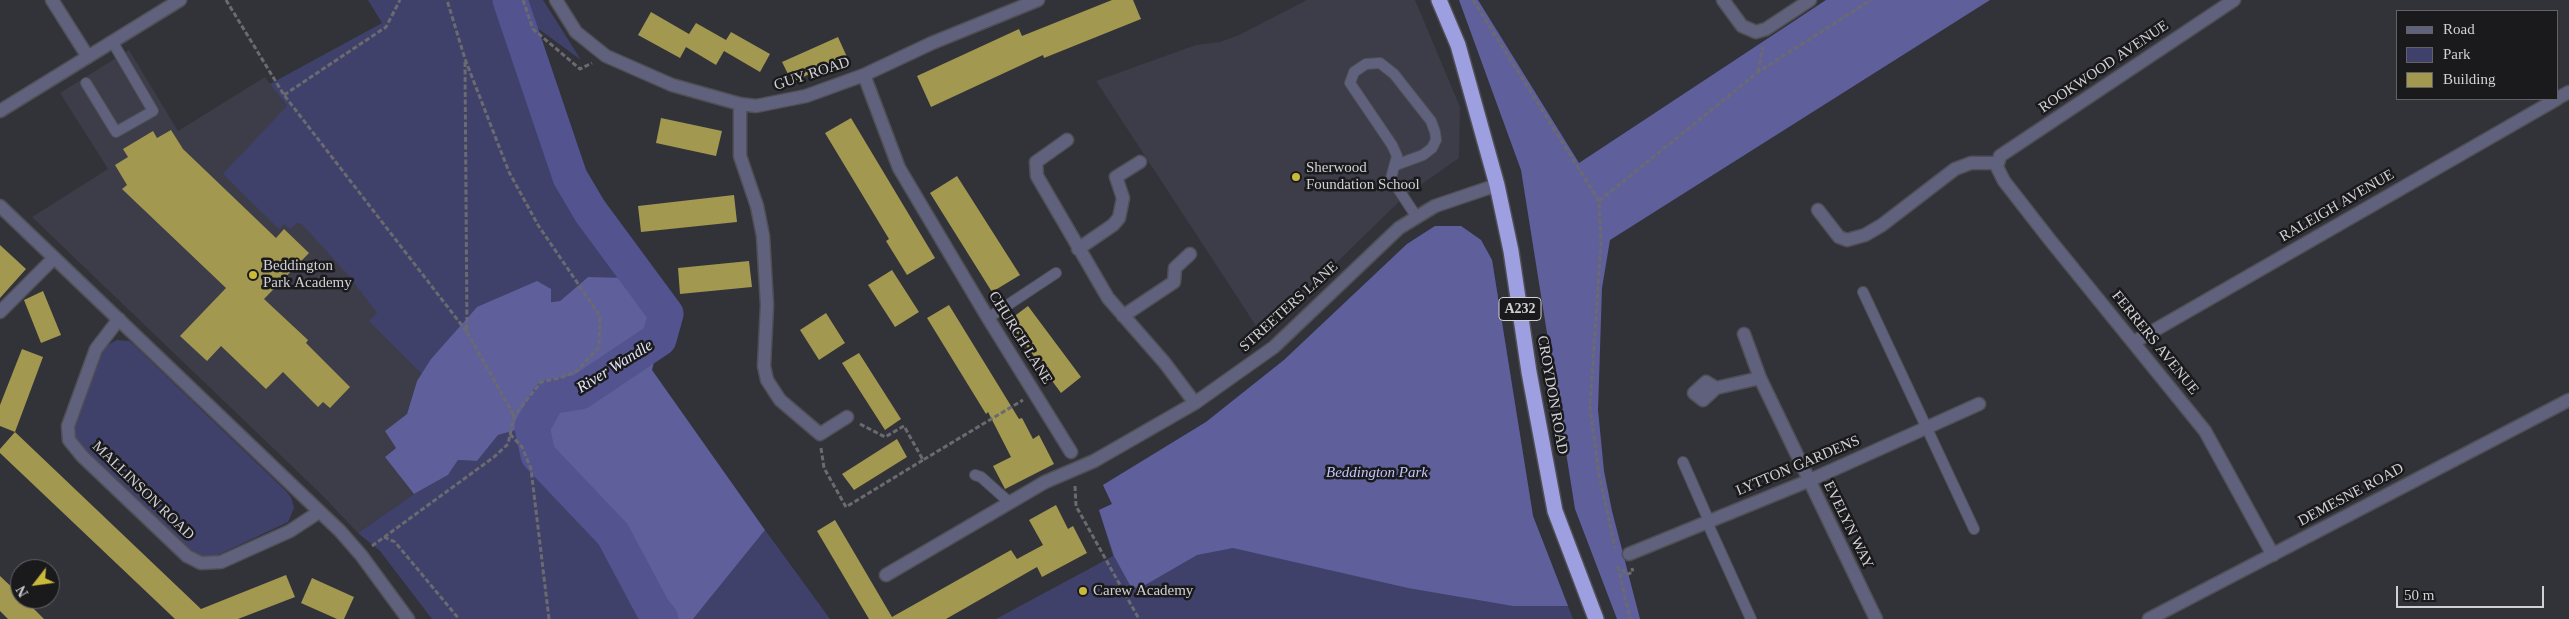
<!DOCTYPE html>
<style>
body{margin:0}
#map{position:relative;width:2569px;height:619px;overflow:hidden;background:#323239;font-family:Georgia,serif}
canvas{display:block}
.legend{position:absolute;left:2396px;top:10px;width:162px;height:90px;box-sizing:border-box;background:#1a1a1d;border:1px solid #636367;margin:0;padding:6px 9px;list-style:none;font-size:15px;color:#d1d1d5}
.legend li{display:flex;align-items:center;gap:10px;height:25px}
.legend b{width:25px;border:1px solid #636367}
.north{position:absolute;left:10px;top:559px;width:50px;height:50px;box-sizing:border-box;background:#1a1a1d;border:1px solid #636367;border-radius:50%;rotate:240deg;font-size:14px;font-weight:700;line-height:20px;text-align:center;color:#d1d1d5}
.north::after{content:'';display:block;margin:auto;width:18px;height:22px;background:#cbba39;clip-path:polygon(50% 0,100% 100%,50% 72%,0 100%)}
.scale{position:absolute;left:2396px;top:586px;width:148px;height:22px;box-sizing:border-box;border:2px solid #d1d1d5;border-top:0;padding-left:6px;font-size:15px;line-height:18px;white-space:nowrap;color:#d1d1d5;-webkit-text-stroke:4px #1a1a1d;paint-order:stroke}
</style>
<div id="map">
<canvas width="2569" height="619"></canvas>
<ul class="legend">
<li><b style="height:6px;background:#60617c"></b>Road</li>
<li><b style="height:14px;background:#40416a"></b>Park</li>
<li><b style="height:14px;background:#a2984f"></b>Building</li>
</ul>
<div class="north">N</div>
<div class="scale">50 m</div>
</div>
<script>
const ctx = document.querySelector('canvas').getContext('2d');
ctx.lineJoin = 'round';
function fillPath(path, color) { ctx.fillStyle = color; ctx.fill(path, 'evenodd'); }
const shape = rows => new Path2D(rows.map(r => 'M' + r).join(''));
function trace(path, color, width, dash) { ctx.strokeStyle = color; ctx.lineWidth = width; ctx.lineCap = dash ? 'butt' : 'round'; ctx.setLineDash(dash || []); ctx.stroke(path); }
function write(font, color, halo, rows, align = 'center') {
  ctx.font = font + ' Georgia,serif'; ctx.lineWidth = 5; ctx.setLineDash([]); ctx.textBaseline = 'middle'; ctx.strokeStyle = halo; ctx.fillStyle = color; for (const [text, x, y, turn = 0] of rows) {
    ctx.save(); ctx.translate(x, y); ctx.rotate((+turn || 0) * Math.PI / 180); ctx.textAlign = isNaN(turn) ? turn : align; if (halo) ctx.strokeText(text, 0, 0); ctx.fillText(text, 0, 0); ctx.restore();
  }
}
const built = shape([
 [1307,0,1415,0,1460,107,1459,158,1406,195,1262,335,1096,81,1196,45,1220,42,1239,35],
 [129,50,178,131,265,77,456,333,417,381,407,414,386,431,396,448,385,457,414,494,358,533,322,495,32,217,108,169,60,93]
]);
const green = shape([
 [368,0,510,0,570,177,591,211,639,278,588,277,560,301,477,307,431,359,422,374,369,321,377,313,350,277,302,224,297,223,290,229,284,224,279,229,223,174,287,106,270,84,382,23],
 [528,0,543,0,581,60,536,27],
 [1435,226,1461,226,1481,240,1492,260,1533,516,1573,619,996,619,1113,556,1099,510,1112,504,1103,485,1206,422,1284,360,1407,244],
 [117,340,129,341,134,345,286,491,291,497,294,508,288,522,218,555,205,557,190,549,81,446,74,435,75,420,102,353,106,346],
 [520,429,573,477,622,528,661,607,677,619,432,619,380,551,358,533,414,494,448,475,458,460,477,461,498,435],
 [765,530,830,619,693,619]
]);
const forest = shape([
 [1459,0,1478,0,1579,163,1826,0,1990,0,1610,240,1602,288,1598,410,1604,471,1612,511,1640,619,1617,619,1575,509,1521,170],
 [1435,226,1461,226,1481,240,1492,260,1533,516,1568,606,1513,606,1408,588,1233,548,1197,555,1140,588,1131,587,1114,556,1099,510,1112,504,1103,485,1206,422,1284,360,1407,244],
 [588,277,639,278,666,314,652,370,765,530,693,619,677,619,661,607,622,528,573,477,520,429,498,435,477,461,458,460,448,475,414,494,385,457,396,448,385,431,407,414,417,381,431,359,477,307,537,281,551,289,551,302,560,301]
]);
const river = shape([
 [510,0,570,177,590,211,666,314,659,339,580,392,549,397,532,427,538,455,613,534,653,609,661,619]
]);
const building = shape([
 [1112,0,1133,0,1141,19,1044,58,1043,55,931,107,917,76,1019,29,1022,36],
 [651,12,689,34,696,23,726,40,731,32,770,54,760,72,724,51,716,65,686,47,680,58,638,35],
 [838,37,847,57,792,82,782,62],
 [661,118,722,131,716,156,656,143],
 [851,118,935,258,907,275,886,241,889,239,825,133],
 [171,130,183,149,276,238,284,229,309,253,264,299,308,340,306,343,350,387,330,408,323,402,318,407,283,372,266,389,221,346,207,361,180,336,226,288,122,189,127,185,115,165,128,157,123,149,153,131,157,138],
 [957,176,1020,275,992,292,930,193],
 [734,195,737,222,641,232,638,206],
 [0,245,26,269,0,298],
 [749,261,752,287,680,294,678,268],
 [892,270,919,312,895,327,868,285],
 [43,291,61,335,41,343,24,300],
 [949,305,1019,419,1022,418,1033,439,1039,435,1054,464,1005,489,993,466,1011,457,988,412,986,414,927,318],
 [1028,306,1081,377,1061,393,1008,321],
 [826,313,845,343,819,360,800,330],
 [22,349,43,357,15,432,0,426,0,405],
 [859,353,901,419,885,430,842,363],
 [15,432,201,609,286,575,295,597,238,619,175,619,0,453,0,449],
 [897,439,907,457,854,490,842,474],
 [1056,505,1068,529,1073,526,1087,553,1042,577,1037,567,946,619,869,619,817,531,835,520,892,617,1011,550,1017,559,1043,545,1029,520],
 [0,576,20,595,20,599,24,599,44,619,8,619,0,611],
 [312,578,354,597,344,619,337,619,301,603]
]);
const path = shape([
 [226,0,284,95,467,332],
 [523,0,533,29,580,69,592,63],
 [1473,0,1599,201,1601,243,1590,407,1599,474,1615,548],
 [465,62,467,332,514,416],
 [1758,72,1763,47],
 [284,95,386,27,400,0],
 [1599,201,1758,72,1871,0],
 [860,424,885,437,904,426,923,460,1023,400],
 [510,434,522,447,531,469,549,619],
 [821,448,824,468,846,507,923,460],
 [1075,486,1076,506,1139,619],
 [384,537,395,542,459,619],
 [372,546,494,457,508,444,514,416,541,382,560,378,577,371,599,347,600,316,538,225,509,172,465,59,447,0],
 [1618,566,1630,619],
 [1623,569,1626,575,1633,572,1632,568]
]);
const lane = shape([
 [86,83,116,132,153,111,112,41],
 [1396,165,1423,155,1432,148,1436,140,1435,132,1431,121,1394,74,1380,63,1366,64,1354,72,1350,83,1392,145,1397,156,1391,178,1416,216],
 [1863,292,1974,529],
 [988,318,1056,273],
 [1683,462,1709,521],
 [975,475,981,477,1009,502],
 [1707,522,1751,619]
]);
const street = shape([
 [52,0,88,57],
 [556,0,576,32,606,56,672,85,740,104,756,106,806,96,864,75,932,43,1038,0],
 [1723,0,1742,26,1756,32,1766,29,1810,0],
 [2234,0,2000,156,1997,167,2004,181,2050,240,2205,431,2273,555],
 [864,75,899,168,988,318,1071,452],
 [2558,98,2569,92],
 [740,104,740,156,757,206,763,236,767,305,764,366,767,380,780,400,820,434,847,417],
 [0,111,180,0],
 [1067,140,1036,162,1037,176,1108,298,1164,362,1195,403],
 [0,206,340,531,361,555,408,619],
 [1818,210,1839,237,1847,240,1865,235,1882,225,1955,169,1971,163,1997,163],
 [1078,249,1113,225,1119,218,1123,198,1116,177,1140,162],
 [0,312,54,258],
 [1123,316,1174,282,1175,268,1190,254],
 [119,319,96,349,68,426,69,440,82,456,187,556,201,563,221,562,290,531,319,512],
 [1744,334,1760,378,1876,619],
 [2134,342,2557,99],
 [1716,388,1706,382,1694,393,1703,400,1716,388,1760,378],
 [1629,554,1808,481,1979,404],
 [886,575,1045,482,1094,461,1195,403,1274,347,1399,228,1435,206,1497,185],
 [2149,619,2569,400]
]);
const highway = shape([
 [1439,0,1458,45,1497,185,1511,251,1529,372,1555,511,1596,619]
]);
const markers = [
 [1296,177,5,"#cbba39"],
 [253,275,5,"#cbba39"],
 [1083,591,5,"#cbba39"]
];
const shields = [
 [1520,309,42]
];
const shieldNames = [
 ["A232",1520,309]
];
const streetNames = [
 ["ROOKWOOD AVENUE",2104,67,-34],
 ["GUY ROAD",812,74,-18],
 ["RALEIGH AVENUE",2337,206,-30],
 ["STREETERS LANE",1289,307,-42],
 ["CHURCH LANE",1020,338,58],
 ["FERRERS AVENUE",2155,343,51],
 ["CROYDON ROAD",1552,395,80],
 ["LYTTON GARDENS",1798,466,-23],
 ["MALLINSON ROAD",143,491,44],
 ["DEMESNE ROAD",2351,495,-28],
 ["EVELYN WAY",1848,525,64]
];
const poiNames = [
 ["Sherwood",1306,168],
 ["Foundation School",1306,185],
 ["Beddington",263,266],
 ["Park Academy",263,283],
 ["Carew Academy",1093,591]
];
const parkNames = [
 ["Beddington Park",1377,473]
];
const waterNames = [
 ["River Wandle",615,367,-32]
];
fillPath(built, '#3c3d49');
fillPath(green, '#40416a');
fillPath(forest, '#5f5f9c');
trace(river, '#53538f', 35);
fillPath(building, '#a2984f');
trace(lane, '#4f4f55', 12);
trace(street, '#4f4f55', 15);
trace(highway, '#4f4f55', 18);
trace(path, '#6a6a70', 3, [5, 2.5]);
trace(lane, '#60617c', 10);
trace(street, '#60617c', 12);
trace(highway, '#9d9fe1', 15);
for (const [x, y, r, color] of markers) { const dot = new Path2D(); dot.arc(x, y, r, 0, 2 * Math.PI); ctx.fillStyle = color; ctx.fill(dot); trace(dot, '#1a1a1d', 2); }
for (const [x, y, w] of shields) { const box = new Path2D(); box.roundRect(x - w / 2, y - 11.5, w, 23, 4); ctx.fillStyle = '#1a1a1d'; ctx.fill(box); trace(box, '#d1d1d5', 1); }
write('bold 14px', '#d1d1d5', null, shieldNames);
write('15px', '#d1d1d5', '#1a1a1d', streetNames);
write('15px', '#d1d1d5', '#1a1a1d', poiNames, 'left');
write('italic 15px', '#c2c5fb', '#1a1a1d', parkNames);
write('italic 16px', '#e0e2f4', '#1a1a1d', waterNames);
</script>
